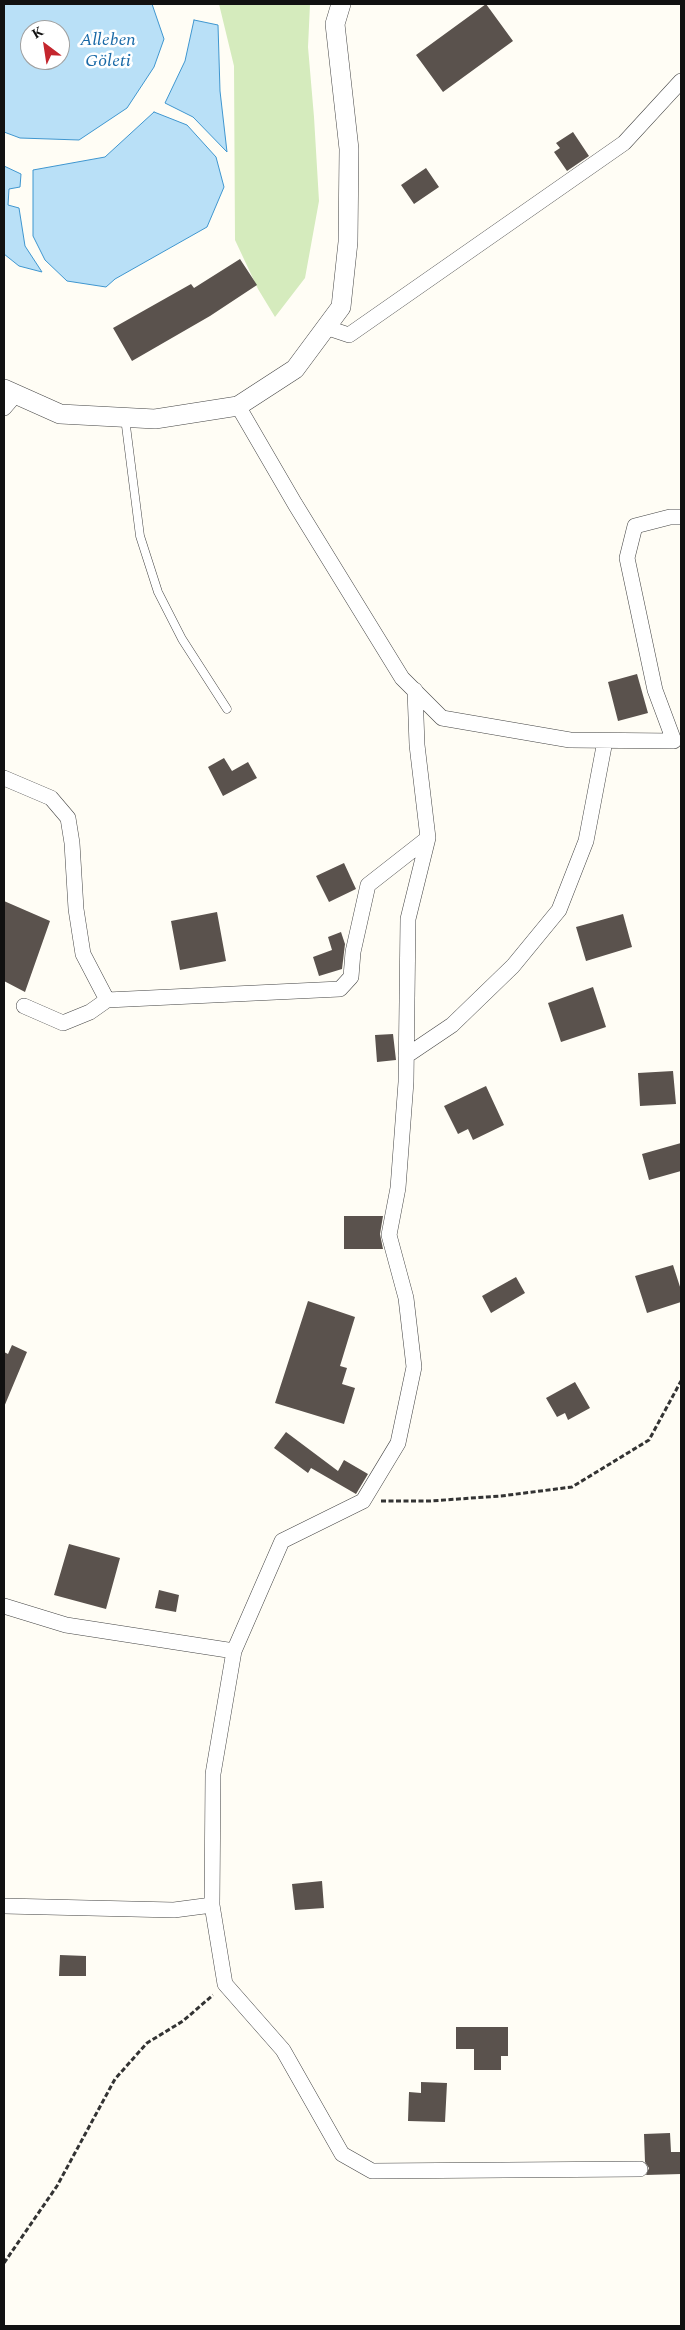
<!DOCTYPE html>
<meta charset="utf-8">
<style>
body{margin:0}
#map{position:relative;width:685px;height:2330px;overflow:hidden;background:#fffdf5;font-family:Spectral,serif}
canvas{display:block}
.frame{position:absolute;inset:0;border:5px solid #111;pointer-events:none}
.north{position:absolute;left:20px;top:20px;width:50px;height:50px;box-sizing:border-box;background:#fff;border:1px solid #a0a0a0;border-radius:50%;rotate:329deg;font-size:14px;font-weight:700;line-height:20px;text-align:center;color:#111}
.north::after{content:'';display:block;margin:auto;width:18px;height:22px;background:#c4262e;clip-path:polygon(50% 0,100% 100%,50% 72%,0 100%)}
</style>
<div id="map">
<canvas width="685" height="2330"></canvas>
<div class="frame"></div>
<div class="north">K</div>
</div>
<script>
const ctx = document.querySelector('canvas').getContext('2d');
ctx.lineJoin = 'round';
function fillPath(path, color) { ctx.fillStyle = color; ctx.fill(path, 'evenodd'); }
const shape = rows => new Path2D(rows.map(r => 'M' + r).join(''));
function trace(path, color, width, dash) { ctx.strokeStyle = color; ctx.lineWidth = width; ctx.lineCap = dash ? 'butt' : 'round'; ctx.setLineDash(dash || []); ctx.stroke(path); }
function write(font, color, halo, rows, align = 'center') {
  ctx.font = font + ' Spectral,serif'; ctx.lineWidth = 5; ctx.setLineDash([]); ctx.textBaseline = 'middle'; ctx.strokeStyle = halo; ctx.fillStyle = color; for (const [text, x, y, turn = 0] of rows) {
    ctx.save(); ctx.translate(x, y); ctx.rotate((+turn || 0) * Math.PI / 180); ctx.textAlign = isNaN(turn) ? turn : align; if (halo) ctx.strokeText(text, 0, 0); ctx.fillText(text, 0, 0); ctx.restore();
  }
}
const green = shape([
 [219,4,310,4,308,47,314,117,319,201,305,278,275,317,258,289,235,240,234,66]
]);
const water = shape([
 [4,4,152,4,164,39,154,67,127,108,79,140,20,138,4,132,4,4],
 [30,30,60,30,60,60,30,60,30,30],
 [194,20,218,25,220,91,227,152,193,117,165,103,185,61,194,20],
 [154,112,187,125,216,157,224,187,207,227,115,279,106,287,67,281,45,260,33,236,33,170,105,157,154,112],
 [4,166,21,174,20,187,9,189,8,205,19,208,25,246,42,272,19,266,4,254,4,166]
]);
const building = shape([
 [486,4,513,41,443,92,416,55],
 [573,132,589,156,567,171,554,152,560,148,556,143],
 [426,168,439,187,414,204,401,185],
 [240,259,257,285,210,316,132,361,113,328,191,284,194,288],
 [637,674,648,713,618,721,608,682],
 [224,758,232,771,248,762,257,778,223,796,208,767],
 [344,863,356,889,329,902,316,876],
 [4,901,50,921,25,992,4,981],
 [217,912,226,961,180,970,171,921],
 [623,914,632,947,586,961,576,927],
 [341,932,345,944,342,969,319,976,313,957,332,950,328,937],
 [593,987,606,1027,561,1042,548,1003],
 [393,1034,396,1060,377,1062,375,1035],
 [673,1071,676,1104,640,1106,638,1073],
 [486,1086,504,1125,473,1140,468,1129,458,1134,444,1106],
 [681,1143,681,1171,649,1180,642,1154],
 [344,1216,383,1216,380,1234,383,1249,344,1249],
 [673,1265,681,1290,681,1302,647,1313,635,1276],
 [516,1277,525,1293,491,1313,482,1296],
 [308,1301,355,1317,340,1366,347,1368,342,1384,355,1388,344,1424,275,1403],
 [12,1345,27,1352,4,1407,4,1352,8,1354],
 [575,1382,590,1408,568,1420,565,1413,557,1417,546,1398],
 [286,1432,338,1471,344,1460,368,1474,356,1494,311,1468,308,1473,274,1448],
 [69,1544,120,1558,106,1609,54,1595],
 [159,1590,179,1595,176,1612,155,1608],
 [322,1881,324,1908,295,1910,292,1884],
 [60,1955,86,1956,86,1976,59,1976],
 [456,2027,508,2027,508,2056,501,2056,501,2070,474,2070,474,2049,456,2049],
 [421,2082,447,2083,445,2122,408,2121,409,2092,421,2093],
 [670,2133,671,2152,681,2152,681,2174,646,2175,649,2168,645,2162,644,2134]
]);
const path = shape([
 [381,1501,430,1501,501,1496,572,1487,649,1440,681,1381],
 [4,2263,57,2186,115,2079,147,2043,183,2021,213,1995]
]);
const service = shape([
 [125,418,140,536,158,592,182,639,227,709]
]);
const minor = shape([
 [325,327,349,335,624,143,681,81],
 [238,406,295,504,402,678,442,718,570,740,674,741,655,690,627,558,635,526,670,517,681,517],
 [4,408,16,394],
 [4,778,51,798,68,818,72,843,76,909,83,954,107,1000],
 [24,1006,63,1023,90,1012,107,1000,340,989,351,977,353,952,368,885,428,838],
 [406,1056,452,1025,513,966,559,910,586,841,605,741],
 [4,1606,66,1625,234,1651],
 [212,1905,225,1984,283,2050,342,2154,372,2171,640,2169],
 [4,1906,174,1910,212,1905,213,1774,234,1651,282,1541,363,1501,398,1443,414,1367,406,1298,389,1235,398,1188,406,1082,408,919,428,838,417,745,415,690]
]);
const tertiary = shape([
 [4,389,60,414,155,419,238,406,295,369,341,307,348,242,349,149,335,24,341,4]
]);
const waterNames = [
 ["Alleben",108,41],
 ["Göleti",108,62]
];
fillPath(green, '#d5ebbd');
fillPath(water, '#b9e0f7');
trace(water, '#3f96cf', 1);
fillPath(building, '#5a524d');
trace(service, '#444', 9);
trace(minor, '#444', 16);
trace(tertiary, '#444', 20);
trace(path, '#333', 3, [5, 2.5]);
trace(service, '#fff', 8);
trace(minor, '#fff', 15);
trace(tertiary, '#fff', 19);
write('italic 18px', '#1768a6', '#fff', waterNames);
</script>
